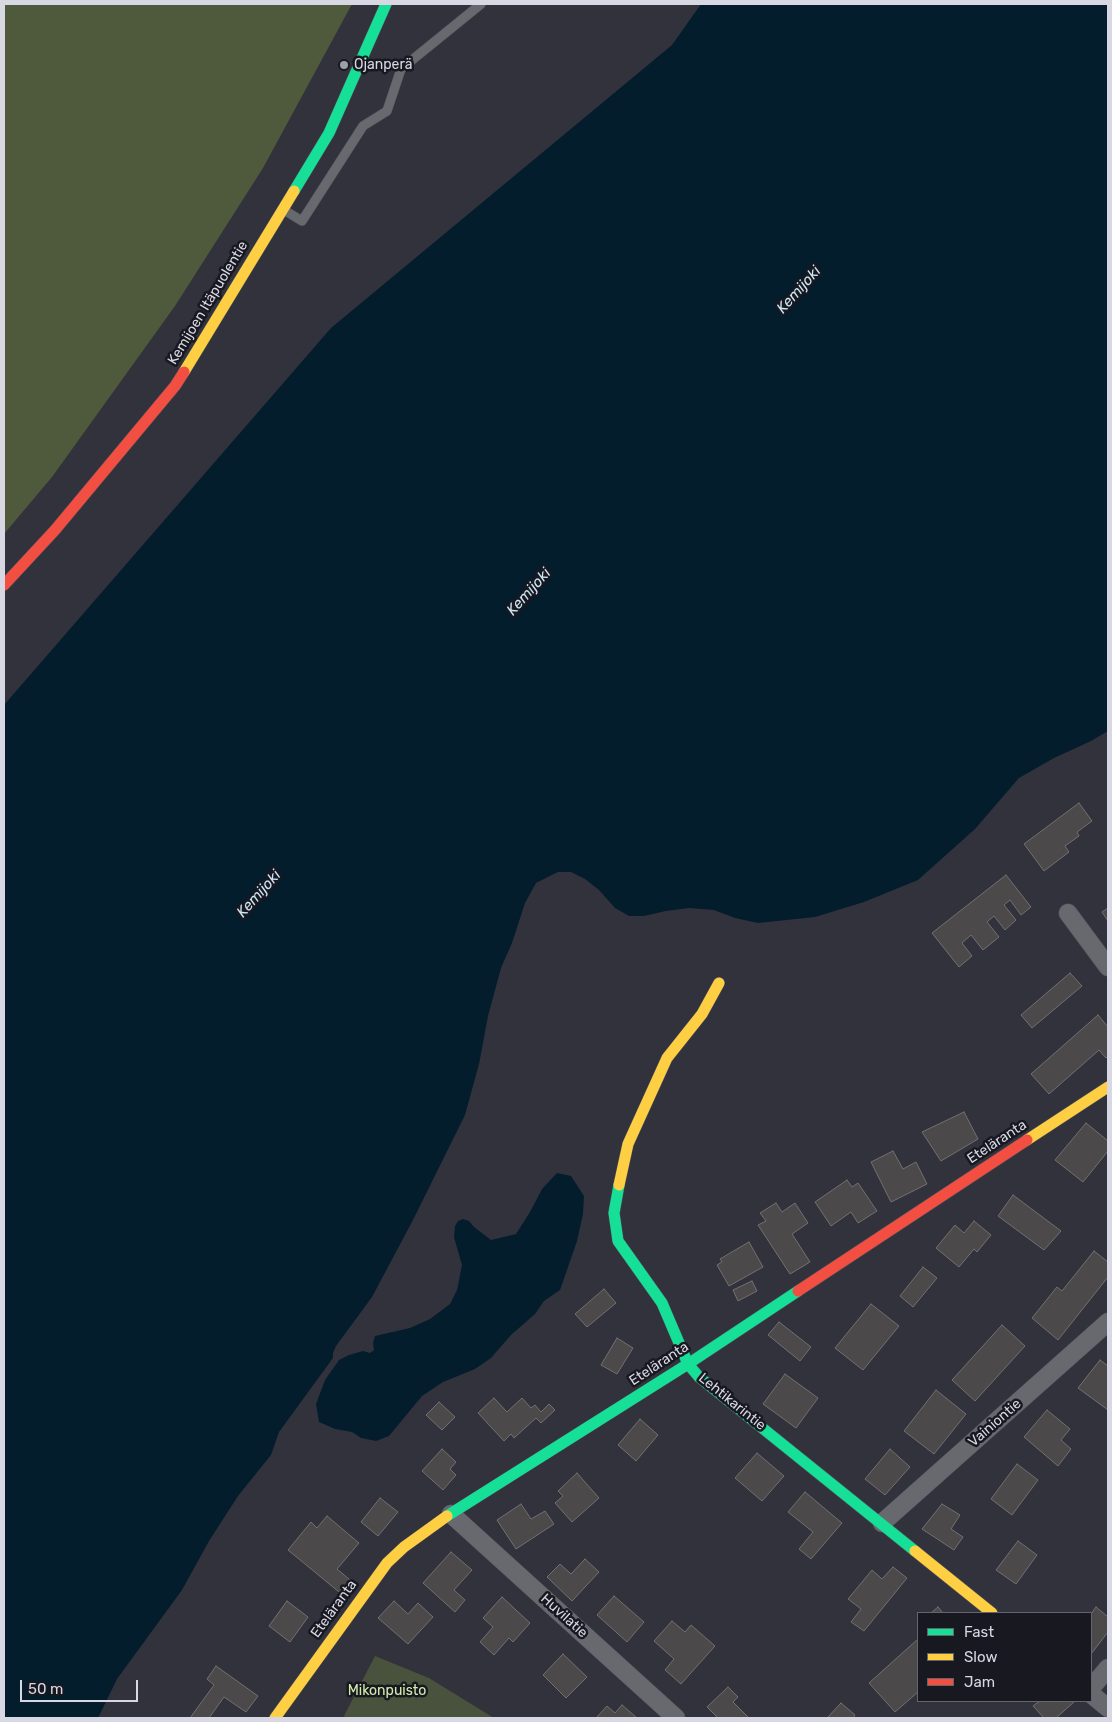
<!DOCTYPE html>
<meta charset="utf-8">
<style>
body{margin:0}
#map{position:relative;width:1112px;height:1722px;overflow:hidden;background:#32323c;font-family:Rubik,sans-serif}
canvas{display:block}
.frame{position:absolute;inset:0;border:5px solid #d8d8e4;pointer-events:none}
.legend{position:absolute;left:917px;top:1612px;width:175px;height:90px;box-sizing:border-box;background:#181820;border:1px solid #65656e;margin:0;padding:6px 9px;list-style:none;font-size:15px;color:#d8d8e4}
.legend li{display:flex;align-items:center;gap:10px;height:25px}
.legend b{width:25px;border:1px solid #65656e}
.scale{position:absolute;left:20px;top:1680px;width:118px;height:22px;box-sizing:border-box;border:2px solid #d8d8e4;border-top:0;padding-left:6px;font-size:15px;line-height:18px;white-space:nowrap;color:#d8d8e4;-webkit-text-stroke:4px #181820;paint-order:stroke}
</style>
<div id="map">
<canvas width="1112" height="1722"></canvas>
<div class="frame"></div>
<ul class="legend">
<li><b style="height:6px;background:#16e098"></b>Fast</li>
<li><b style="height:6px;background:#ffcf43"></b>Slow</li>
<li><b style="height:6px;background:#f24e42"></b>Jam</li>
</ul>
<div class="scale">50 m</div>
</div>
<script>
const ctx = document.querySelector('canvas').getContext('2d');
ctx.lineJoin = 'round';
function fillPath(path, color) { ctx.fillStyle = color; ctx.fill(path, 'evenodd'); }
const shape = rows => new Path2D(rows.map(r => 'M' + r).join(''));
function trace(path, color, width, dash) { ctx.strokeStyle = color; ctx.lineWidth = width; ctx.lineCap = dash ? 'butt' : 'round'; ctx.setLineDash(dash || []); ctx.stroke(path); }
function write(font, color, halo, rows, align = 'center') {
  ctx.font = font + ' Rubik,sans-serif'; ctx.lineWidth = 5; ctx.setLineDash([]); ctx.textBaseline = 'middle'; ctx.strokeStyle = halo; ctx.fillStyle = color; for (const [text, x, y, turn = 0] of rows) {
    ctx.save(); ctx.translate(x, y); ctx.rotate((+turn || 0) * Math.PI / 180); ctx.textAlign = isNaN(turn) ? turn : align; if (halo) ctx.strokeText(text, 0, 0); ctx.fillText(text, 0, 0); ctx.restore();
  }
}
const green = shape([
 [375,1656,429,1678,494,1718,346,1718,344,1716]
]);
const forest = shape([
 [4,4,352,4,263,168,175,306,52,477,4,534]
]);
const water = shape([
 [701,4,1108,4,1108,731,1091,741,1054,758,1019,778,975,829,918,880,864,902,815,917,758,923,735,918,714,910,689,908,666,911,644,916,629,916,615,908,599,890,585,879,571,872,558,872,536,883,525,903,512,943,501,968,488,1016,479,1064,465,1115,413,1220,372,1297,336,1346,333,1353,333,1358,279,1432,271,1455,238,1496,209,1541,182,1590,117,1679,98,1718,4,1718,4,705,331,328,672,45],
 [557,1173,571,1176,584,1196,583,1214,577,1241,560,1290,544,1301,535,1314,511,1335,491,1358,475,1369,443,1382,422,1396,389,1436,376,1441,361,1438,352,1432,335,1429,319,1422,316,1404,325,1380,339,1360,349,1355,363,1351,370,1353,374,1350,373,1343,375,1336,410,1328,430,1319,450,1304,457,1290,462,1265,454,1237,455,1226,458,1221,463,1219,469,1221,474,1227,491,1240,516,1234,530,1212,542,1189]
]);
const building = shape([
 [1079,803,1092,821,1077,832,1079,836,1065,846,1069,852,1044,871,1024,844,1079,803],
 [1006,875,1031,907,1021,915,1010,900,1004,905,1016,920,1005,930,994,916,987,922,999,937,983,950,971,935,962,943,972,956,959,967,932,933,1006,875],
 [1108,908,1108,921,1102,912,1108,908],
 [1070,973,1082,986,1032,1028,1021,1015,1070,973],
 [1098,1015,1108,1027,1108,1056,1106,1058,1099,1050,1049,1094,1031,1074,1098,1015],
 [964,1112,978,1139,941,1161,922,1132,964,1112],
 [1086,1123,1108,1141,1108,1151,1083,1182,1055,1160,1086,1123],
 [893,1151,903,1169,916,1162,927,1184,891,1202,871,1162,893,1151],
 [847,1180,852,1187,858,1183,877,1211,858,1223,851,1212,831,1226,815,1202,847,1180],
 [1013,1195,1061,1231,1044,1250,998,1216,1013,1195],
 [776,1203,782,1212,795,1203,808,1223,792,1234,810,1262,790,1274,758,1225,766,1221,760,1213,776,1203],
 [974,1221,991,1235,977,1252,974,1249,959,1267,936,1248,955,1225,964,1233,974,1221],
 [749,1242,763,1267,729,1286,717,1265,722,1262,720,1259,749,1242],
 [1094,1251,1108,1262,1108,1277,1058,1340,1032,1318,1057,1287,1062,1291,1094,1251],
 [923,1267,937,1278,913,1307,900,1296,923,1267],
 [752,1281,757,1291,738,1301,733,1290,752,1281],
 [604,1289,616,1303,587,1327,575,1314,604,1289],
 [871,1304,899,1326,863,1370,835,1348,871,1304],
 [779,1322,811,1347,800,1361,768,1335,779,1322],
 [1002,1325,1025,1346,975,1401,952,1380,1002,1325],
 [617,1338,633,1348,617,1374,601,1365,617,1338],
 [1100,1360,1108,1366,1108,1410,1078,1388,1100,1360],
 [785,1374,818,1398,796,1428,763,1404,785,1374],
 [936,1390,966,1414,934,1454,904,1431,936,1390],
 [494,1398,507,1412,522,1398,531,1408,535,1405,541,1412,549,1404,555,1410,541,1423,536,1418,514,1438,511,1434,504,1441,478,1413,494,1398],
 [439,1402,455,1417,442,1430,426,1415,439,1402],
 [1047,1410,1070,1429,1061,1440,1071,1449,1058,1466,1024,1437,1047,1410],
 [640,1419,658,1435,636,1461,618,1445,640,1419],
 [442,1449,456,1462,450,1469,456,1475,443,1490,422,1471,442,1449],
 [890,1449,910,1467,885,1495,865,1479,890,1449],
 [757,1453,784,1476,762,1501,735,1478,757,1453],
 [1017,1464,1038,1480,1012,1515,991,1499,1017,1464],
 [577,1473,599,1498,572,1522,555,1503,563,1496,558,1491,577,1473],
 [805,1492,842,1523,811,1559,799,1549,813,1532,788,1512,805,1492],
 [380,1498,398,1512,378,1536,361,1522,380,1498],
 [521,1504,531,1519,545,1511,554,1524,516,1549,497,1520,521,1504],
 [942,1504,960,1515,951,1529,963,1537,954,1550,922,1529,942,1504],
 [327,1516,359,1543,337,1569,350,1580,339,1592,288,1550,311,1522,317,1528,327,1516],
 [1018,1541,1037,1555,1016,1584,996,1570,1018,1541],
 [451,1552,472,1570,454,1590,465,1600,455,1612,423,1583,451,1552],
 [585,1559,599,1572,572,1601,547,1577,560,1564,571,1574,585,1559],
 [893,1567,907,1578,864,1631,851,1622,861,1609,848,1599,872,1570,882,1579,893,1567],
 [614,1596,644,1622,627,1642,597,1615,614,1596],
 [502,1597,530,1623,513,1642,509,1638,494,1655,480,1642,493,1627,483,1618,502,1597],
 [287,1601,308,1617,290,1642,269,1626,287,1601],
 [394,1601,408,1614,418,1603,433,1617,408,1644,378,1618,394,1601],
 [938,1607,943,1613,931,1613,938,1607],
 [1096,1607,1108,1617,1108,1632,1091,1654,1091,1614,1096,1607],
 [672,1621,685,1632,691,1625,715,1646,681,1684,665,1670,674,1659,654,1641,672,1621],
 [918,1639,918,1692,895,1712,869,1683,918,1639],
 [563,1654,587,1677,566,1698,543,1675,563,1654],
 [216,1666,258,1696,246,1712,224,1697,209,1718,190,1718,214,1685,207,1679,216,1666],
 [728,1687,738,1697,733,1702,749,1718,718,1718,707,1707,728,1687],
 [1040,1701,1073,1701,1074,1702,1056,1718,1044,1718,1033,1706,1040,1701],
 [841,1703,855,1715,853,1718,827,1718,841,1703],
 [622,1705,637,1718,596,1718,607,1706,615,1713,622,1705]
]);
const lane = shape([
 [284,210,302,221,363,126,387,111,401,69,481,4]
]);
const street = shape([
 [1068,913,1108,967],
 [451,1514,676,1718],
 [882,1523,1108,1322],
 [1091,1688,1108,1668],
 [1091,1694,1108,1708]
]);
const fast = shape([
 [294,191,329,133,386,4],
 [619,1185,614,1213,618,1241,662,1303,688,1364,699,1377,915,1551],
 [447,1516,688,1364,798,1291]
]);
const slow = shape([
 [184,372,294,191],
 [1027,1140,1108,1087],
 [619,1185,628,1144,667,1058,702,1014,719,983],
 [915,1551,992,1613],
 [275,1718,387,1563,404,1547,447,1516]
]);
const jam = shape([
 [4,585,55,530,175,386,184,372],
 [798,1291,1027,1140]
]);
const markers = [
 [344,65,5,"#9e9ea9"]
];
const poiNames = [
 ["Ojanperä",354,65]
];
const streetNames = [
 ["Kemijoen Itäpuolentie",208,303,-59],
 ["Eteläranta",997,1142,-33],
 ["Eteläranta",659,1364,-33],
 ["Lehtikarintie",732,1402,39],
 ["Vainiontie",995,1423,-41],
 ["Eteläranta",334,1609,-54],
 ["Huvilatie",564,1616,42]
];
const parkNames = [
 ["Mikonpuisto",387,1691]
];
const waterNames = [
 ["Kemijoki",799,290,-48],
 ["Kemijoki",529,592,-48],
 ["Kemijoki",259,894,-48]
];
fillPath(green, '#48523c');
fillPath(forest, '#4e5a3b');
fillPath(water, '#041d2c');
fillPath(building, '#4c494a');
trace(building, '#747071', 1);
trace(lane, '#515159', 10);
trace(street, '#515159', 19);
trace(fast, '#515159', 12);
trace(slow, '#515159', 12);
trace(jam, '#515159', 12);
trace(lane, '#68686f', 9);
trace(street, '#68686f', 18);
trace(fast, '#16e098', 11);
trace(slow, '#ffcf43', 11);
trace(jam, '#f24e42', 11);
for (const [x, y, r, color] of markers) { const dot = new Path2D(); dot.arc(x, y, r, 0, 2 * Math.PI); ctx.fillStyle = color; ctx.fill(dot); trace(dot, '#181820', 2); }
write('14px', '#d8d8e4', '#181820', poiNames, 'left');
write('14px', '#d8d8e4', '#181820', streetNames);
write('14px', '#d3ecac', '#181820', parkNames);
write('italic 15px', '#cde7f7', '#181820', waterNames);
</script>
